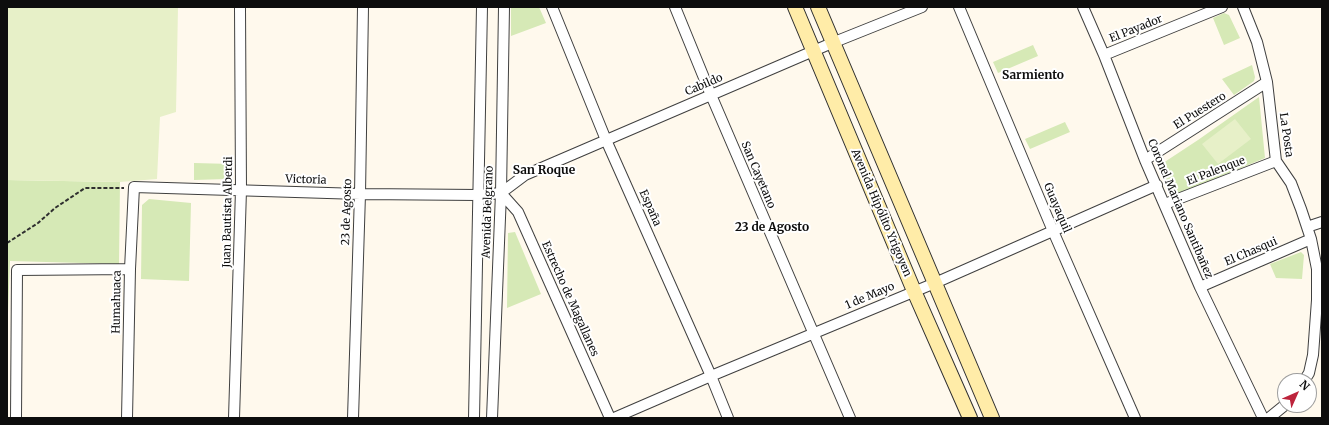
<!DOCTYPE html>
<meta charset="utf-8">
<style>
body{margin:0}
#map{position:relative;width:1329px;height:425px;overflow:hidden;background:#fff9ed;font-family:Merriweather,serif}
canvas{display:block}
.frame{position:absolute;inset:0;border:8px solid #0d0d0d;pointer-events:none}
.north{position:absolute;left:1277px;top:373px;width:40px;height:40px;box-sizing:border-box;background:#fff;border:1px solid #9e9e9e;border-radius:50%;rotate:45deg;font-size:11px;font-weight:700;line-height:16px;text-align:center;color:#0d0d0d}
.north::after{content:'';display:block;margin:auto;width:14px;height:18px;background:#bd243c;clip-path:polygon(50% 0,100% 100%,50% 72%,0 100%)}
</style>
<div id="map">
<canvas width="1329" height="425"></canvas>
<div class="frame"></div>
<div class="north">N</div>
</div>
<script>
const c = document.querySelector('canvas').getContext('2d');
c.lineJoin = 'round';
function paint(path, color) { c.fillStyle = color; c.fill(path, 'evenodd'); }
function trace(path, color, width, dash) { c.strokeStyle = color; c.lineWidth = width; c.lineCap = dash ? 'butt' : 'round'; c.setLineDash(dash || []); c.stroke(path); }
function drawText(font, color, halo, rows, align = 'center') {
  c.font = font + ' Merriweather,serif'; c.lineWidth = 4; c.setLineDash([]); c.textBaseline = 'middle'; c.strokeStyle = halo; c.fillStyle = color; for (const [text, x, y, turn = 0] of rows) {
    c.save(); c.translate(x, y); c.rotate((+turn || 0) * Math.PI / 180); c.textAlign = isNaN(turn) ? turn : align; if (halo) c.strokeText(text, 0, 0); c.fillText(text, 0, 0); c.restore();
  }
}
paint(new Path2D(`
 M511 7H539L546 23 511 36Z
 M1224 13 1229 15 1240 38 1224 45 1213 18Z
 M1033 45 1038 56 998 73 993 62Z
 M1252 65 1255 77 1254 81 1234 95 1222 79Z
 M1259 97 1265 158 1171 197 1157 167 1198 140Z
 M1065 122 1070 132 1030 149 1025 139Z
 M194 163 232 164V175L227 179 194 180Z
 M7 180 120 182 119 264 10 261 7 339Z
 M149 199 191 203 189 281 141 279 142 205Z
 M515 232 541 294 507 308 508 233Z
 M1301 252 1304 255 1302 279 1276 278 1270 264Z`), '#d6e9b6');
paint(new Path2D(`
 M7 7H178L176 112 160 117 157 179 120 182 7 180Z
 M1235 119 1251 139 1218 164 1202 144Z`), '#e7f0c8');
const street = new Path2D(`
 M552 7 606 140 711 376 728 418
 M675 7 711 95 850 418
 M959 7 1053 231 1135 418
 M1083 7 1104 55 1145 160 1200 287 1263 418
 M1243 7 1257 42 1267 82 1276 161 1291 183 1301 209 1311 239 1317 269V300L1313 355 1309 373 1304 381
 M1104 55 1222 7
 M1145 160 1267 82
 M501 193 525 175 832 43 922 7
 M501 193 518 212 610 418
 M1165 204 1276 161
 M1307 227 1322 222
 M1200 287 1311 239
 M16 418 17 270 130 269
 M127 418 130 269 134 187 360 194 478 195 501 193
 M234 418 241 190 240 7
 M353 418 360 194 363 7
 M474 418 482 7
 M492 418 501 193 504 7
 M614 418 711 376 935 283 1157 185
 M1269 418 1285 405`);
const secondary = new Path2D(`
 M795 7 914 291 970 418
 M818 7 992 418`);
trace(street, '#404040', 12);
trace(secondary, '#2f2f2f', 16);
trace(new Path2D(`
 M7 243 38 223 55 208 85 188H124`), '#2f2f2f', 2, [4, 2]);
trace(street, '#fff', 10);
trace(secondary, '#ffeca8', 14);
drawText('11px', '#0d0d0d', '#fff', [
 ["El Payador",1136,29,-22],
 ["Cabildo",704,85,-23],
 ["El Puestero",1200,111,-32],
 ["La Posta",1286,135,82],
 ["El Palenque",1216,171,-21],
 ["San Cayetano",758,175,67],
 ["Victoria",306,180,2],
 ["España",650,208,66],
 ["Guayaquil",1057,208,67],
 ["Coronel Mariano Santibañez",1180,209,67],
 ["Juan Bautista Alberdi",228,212,-89],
 ["23 de Agosto",347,212,-88],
 ["Avenida Belgrano",488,212,-88],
 ["Avenida Hipólito Yrigoyen",881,213,67],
 ["El Chasqui",1251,252,-23],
 ["1 de Mayo",870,296,-23],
 ["Estrecho de Magallanes",570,299,66],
 ["Humahuaca",117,302,-89]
]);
drawText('bold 12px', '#0d0d0d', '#fff', [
 ["Sarmiento",1033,76],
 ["San Roque",544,171],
 ["23 de Agosto",772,228]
]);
</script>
